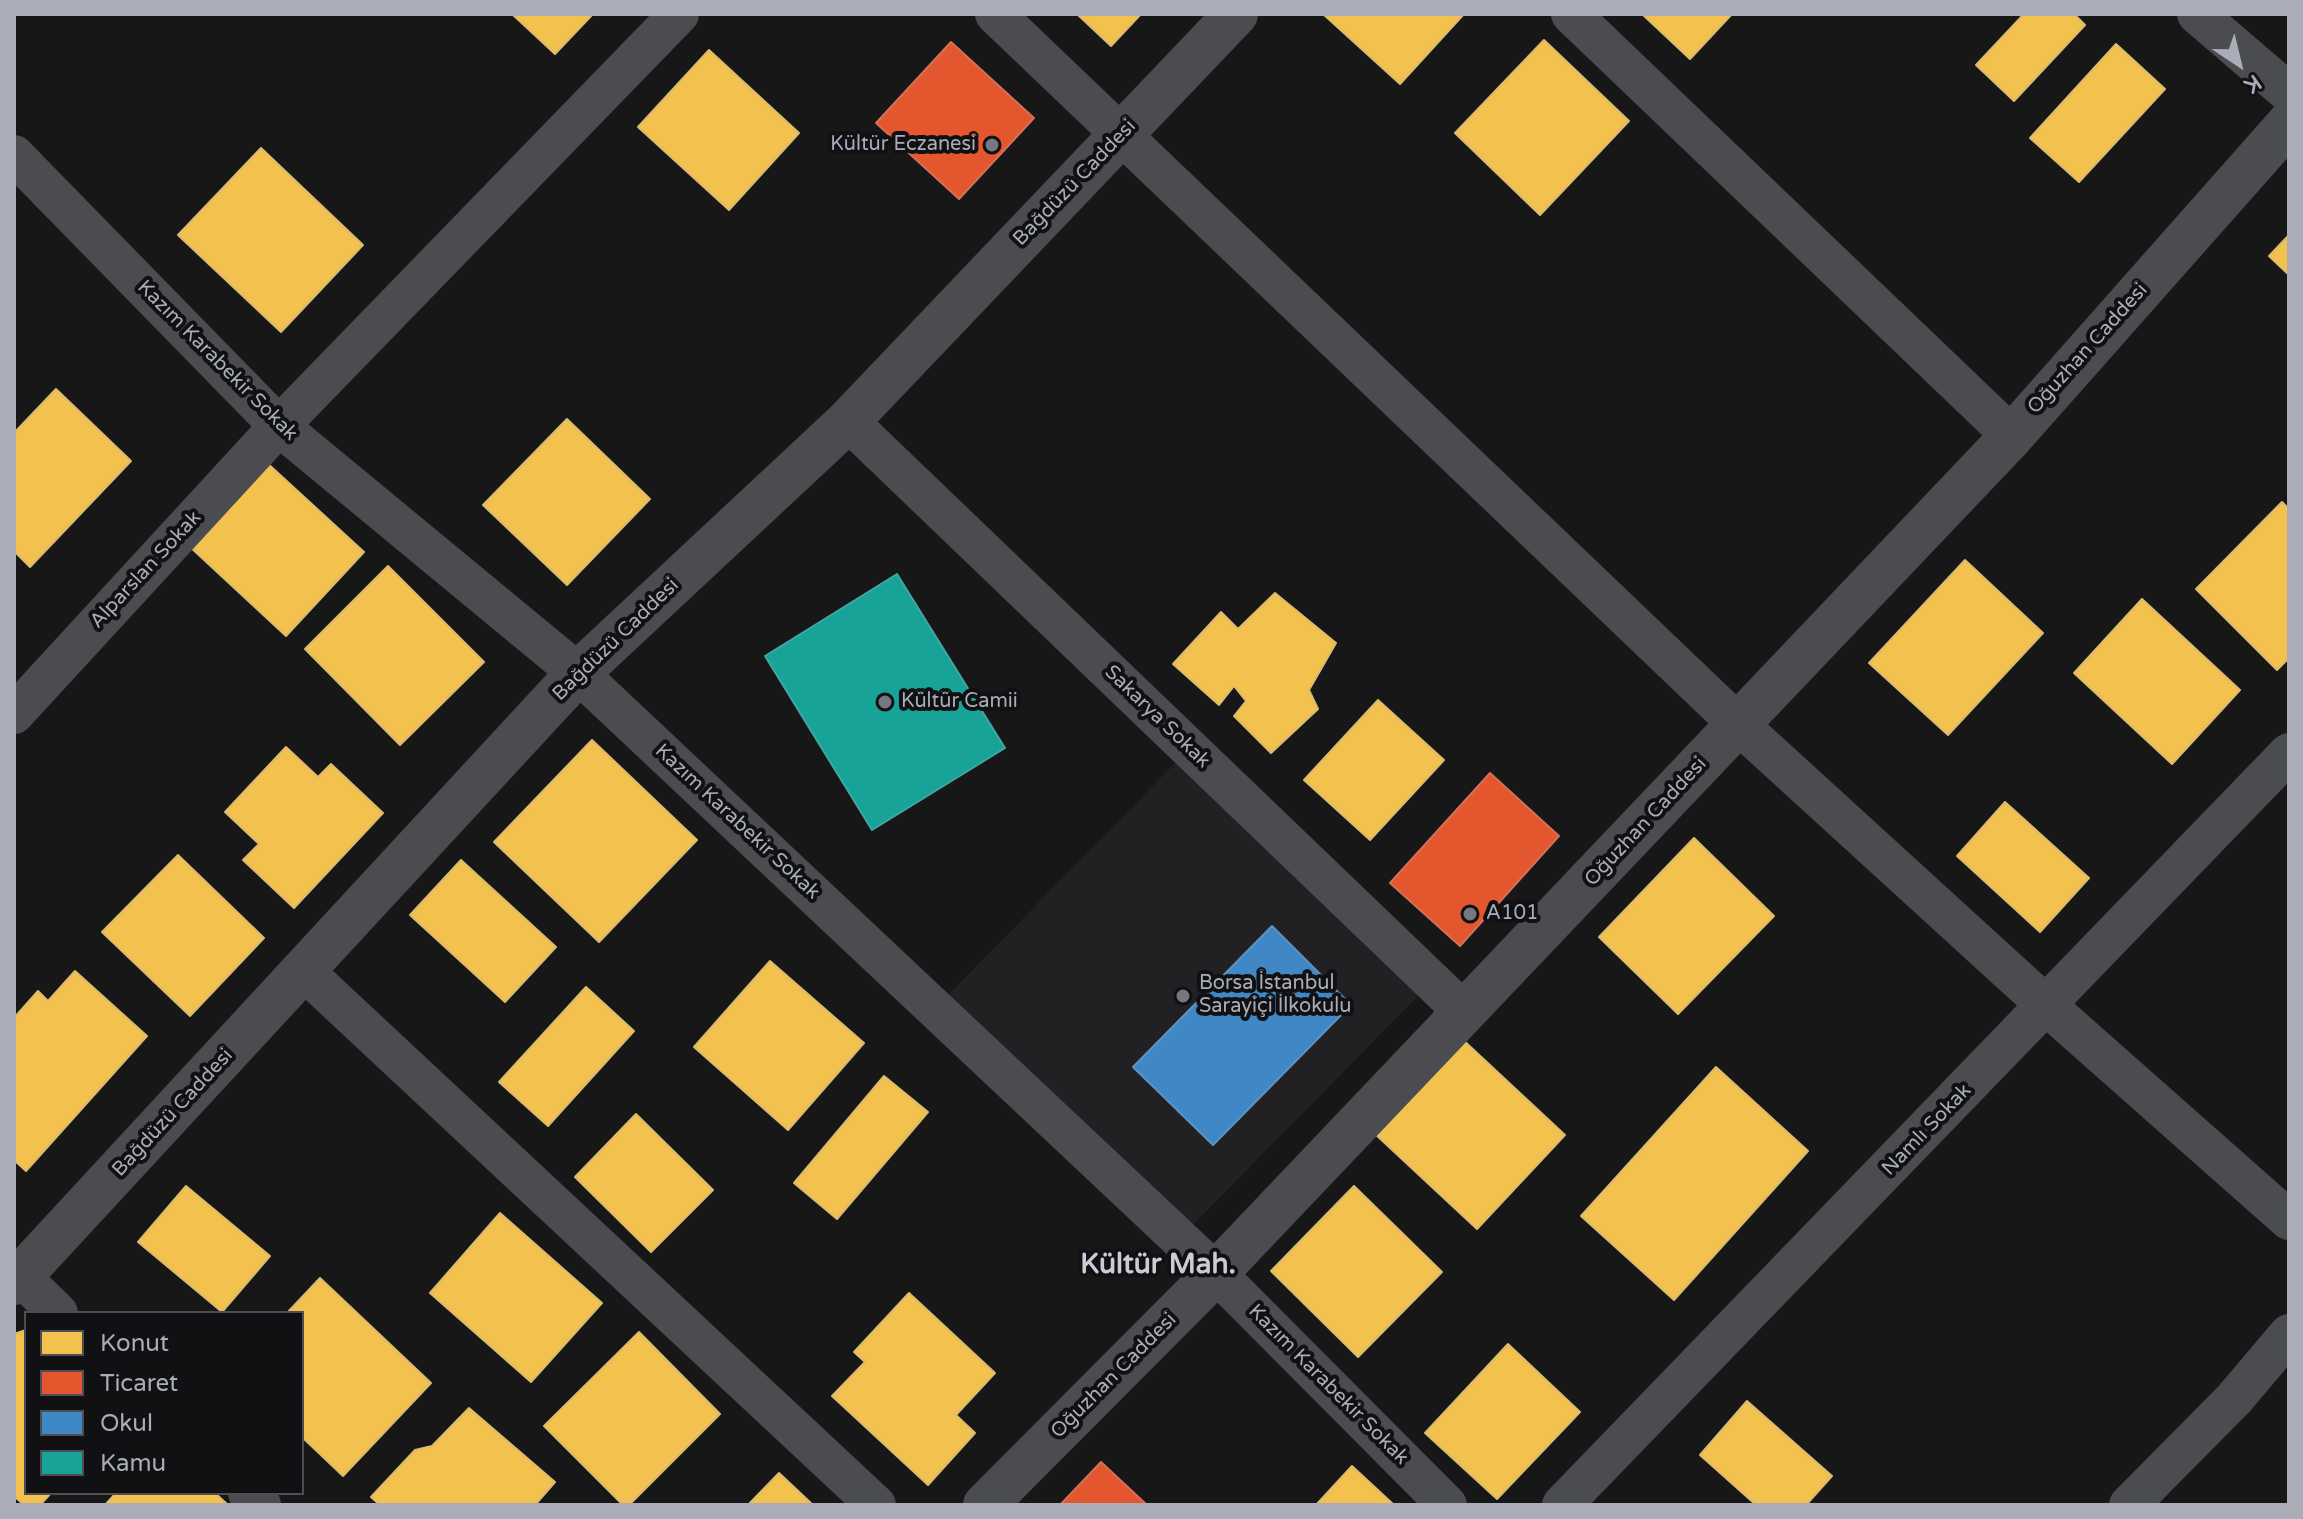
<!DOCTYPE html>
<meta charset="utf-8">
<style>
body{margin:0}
#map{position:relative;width:2303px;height:1519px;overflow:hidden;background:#171717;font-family:"Varela Round",sans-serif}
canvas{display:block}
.frame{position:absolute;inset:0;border:16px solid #a8adb8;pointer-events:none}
.legend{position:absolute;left:24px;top:1311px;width:280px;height:184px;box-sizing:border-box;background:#111113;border:2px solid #4d4f55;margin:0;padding:10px 14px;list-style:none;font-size:24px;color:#a8adb8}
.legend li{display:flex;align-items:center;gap:16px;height:40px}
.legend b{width:40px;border:2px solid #4d4f55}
.north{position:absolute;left:2199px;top:24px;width:80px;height:80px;-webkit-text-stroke:6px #111113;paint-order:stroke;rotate:145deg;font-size:22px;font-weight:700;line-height:32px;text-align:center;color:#a8adb8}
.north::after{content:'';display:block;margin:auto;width:28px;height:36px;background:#a8adb8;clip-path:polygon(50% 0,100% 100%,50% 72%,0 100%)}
</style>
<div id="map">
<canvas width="2303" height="1519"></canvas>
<div class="frame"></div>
<ul class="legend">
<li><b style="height:22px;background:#f2c14e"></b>Konut</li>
<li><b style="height:22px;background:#e4572e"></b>Ticaret</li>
<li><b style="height:22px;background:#3f88c5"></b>Okul</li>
<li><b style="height:22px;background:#17a398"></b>Kamu</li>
</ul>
<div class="north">K</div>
</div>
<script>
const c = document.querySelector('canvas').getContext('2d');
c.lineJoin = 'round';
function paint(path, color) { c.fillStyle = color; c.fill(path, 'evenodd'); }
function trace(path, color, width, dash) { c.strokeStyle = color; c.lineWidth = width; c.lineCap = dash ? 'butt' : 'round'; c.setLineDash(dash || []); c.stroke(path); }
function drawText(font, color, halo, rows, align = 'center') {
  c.font = font + ' "Varela Round",sans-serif'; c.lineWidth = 8; c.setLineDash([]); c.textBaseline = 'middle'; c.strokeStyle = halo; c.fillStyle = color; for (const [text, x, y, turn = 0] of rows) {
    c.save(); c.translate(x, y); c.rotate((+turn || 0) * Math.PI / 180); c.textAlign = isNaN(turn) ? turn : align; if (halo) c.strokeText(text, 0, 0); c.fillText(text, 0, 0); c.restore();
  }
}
paint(new Path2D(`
 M1179 759 1420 994 1186 1232 946 997Z`), '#212123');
const homes = new Path2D(`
 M512 14H593L555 54Z
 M1077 14H1141L1111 46Z
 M1323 14H1464L1400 84Z
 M1642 14H1732L1690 59Z
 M2024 14H2074L2085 25 2014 101 1976 65Z
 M1544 40 1629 121 1540 215 1455 133Z
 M2116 44 2165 89 2079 182 2030 138Z
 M709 50 799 133 729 210 638 127Z
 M261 148 363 245 281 332 178 235Z
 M2289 235V275L2269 256Z
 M56 389 131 461 30 567 14 551V433Z
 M567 419 650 499 567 585 483 505Z
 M266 462 364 552 286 636 188 545Z
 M2282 502 2289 509V658L2277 670 2196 589Z
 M1965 560 2043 633 1948 735 1869 663Z
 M388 566 484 662 400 745 305 649Z
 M1275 593 1336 643 1309 690 1318 709 1271 753 1234 716 1246 701 1234 686 1219 705 1173 664 1221 612 1238 629Z
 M2142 599 2240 690 2172 764 2074 673Z
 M1378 700 1444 760 1370 840 1304 780Z
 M592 740 697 840 599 942 494 842Z
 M286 747 318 777 331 764 383 813 294 908 243 860 259 844 225 812Z
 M2005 802 2089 878 2040 932 1957 856Z
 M1694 838 1774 916 1678 1014 1599 937Z
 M178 855 264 938 190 1016 102 932Z
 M461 860 556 947 505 1002 410 915Z
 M770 961 864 1043 788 1130 694 1047Z
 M75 971 147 1036 26 1171 14 1160V1018L38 991 48 1001Z
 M586 987 634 1031 548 1126 499 1082Z
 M1462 1039 1565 1135 1477 1229 1374 1133Z
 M1716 1067 1808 1151 1674 1300 1581 1216Z
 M884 1076 928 1112 837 1219 794 1183Z
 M636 1114 713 1190 651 1252 575 1177Z
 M186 1186 270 1256 222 1312 138 1242Z
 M1354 1186 1442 1272 1358 1357 1271 1271Z
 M500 1213 602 1303 531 1382 430 1293Z
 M320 1278 431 1383 343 1476 302 1437V1313H287Z
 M909 1293 995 1373 956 1415 975 1433 928 1485 832 1396 865 1362 854 1352Z
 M26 1330V1493H51L40 1505H24L14 1496V1334Z
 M639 1332 720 1414 629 1505H623L544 1426Z
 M1508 1344 1580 1412 1497 1499 1425 1433Z
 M1747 1401 1832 1476 1806 1505H1756L1700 1455Z
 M469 1408 555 1482 535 1505H380L371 1497 415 1450 432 1446Z
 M1352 1466 1394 1505H1316Z
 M779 1473 813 1505H748Z
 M116 1493H215L228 1505H105Z`);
paint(homes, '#f2c14e');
trace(homes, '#dcbb6e', 2);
const shops = new Path2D(`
 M951 42 1034 118 959 199 876 123Z
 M1490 773 1559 836 1460 946 1390 883Z
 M1101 1462 1147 1505H1060Z`);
paint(shops, '#e4572e');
trace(shops, '#d27157', 2);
const schools = new Path2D(`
 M1272 926 1351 1005 1213 1145 1133 1067Z`);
paint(schools, '#3f88c5');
trace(schools, '#5e93c1', 2);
const public = new Path2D(`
 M897 574 1005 748 872 830 765 656Z`);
paint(public, '#17a398');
trace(public, '#42a6a2', 2);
trace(new Path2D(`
 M995 14 1738 724 2047 1006 2289 1220
 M1571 14 2012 436
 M2197 14 2289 93
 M14 155 279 426 578 673 1216 1273 1447 1505
 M848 421 1465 1013
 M14 714 279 426 679 14
 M304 971 876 1505
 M14 1270 58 1313
 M248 1493 261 1505
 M1562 1505 2289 753
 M2129 1505 2234 1399 2289 1334`), '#4b4c50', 40);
trace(new Path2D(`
 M14 1283 578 673 848 421 1236 14
 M985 1505 1216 1273 2012 436 2289 123`), '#4b4c50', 44);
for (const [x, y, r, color] of [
 [992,145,8,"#757880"],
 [885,702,8,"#757880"],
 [1470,914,8,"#757880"],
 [1183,996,8,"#757880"]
]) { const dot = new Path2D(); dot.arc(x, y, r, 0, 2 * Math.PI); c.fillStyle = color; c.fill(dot); trace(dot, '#111113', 3); }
drawText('20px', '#a8adb8', '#111113', [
 ["Kültür Eczanesi",976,145,"right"],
 ["Kültür Camii",901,702],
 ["A101",1486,914],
 ["Borsa İstanbul",1199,984],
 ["Sarayiçi İlkokulu",1199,1007]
], 'left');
drawText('20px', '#a8adb8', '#111113', [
 ["Bağdüzü Caddesi",1075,183,-46],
 ["Oğuzhan Caddesi",2088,349,-48],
 ["Kazım Karabekir Sokak",217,361,45],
 ["Alparslan Sokak",146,570,-47],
 ["Bağdüzü Caddesi",616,640,-44],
 ["Sakarya Sokak",1157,717,44],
 ["Kazım Karabekir Sokak",737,822,43],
 ["Oğuzhan Caddesi",1646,822,-47],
 ["Bağdüzü Caddesi",173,1113,-47],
 ["Namlı Sokak",1927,1130,-46],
 ["Oğuzhan Caddesi",1114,1376,-45],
 ["Kazım Karabekir Sokak",1328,1385,45]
]);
drawText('bold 28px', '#c9ccd4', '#111113', [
 ["Kültür Mah.",1158,1266]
]);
</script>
